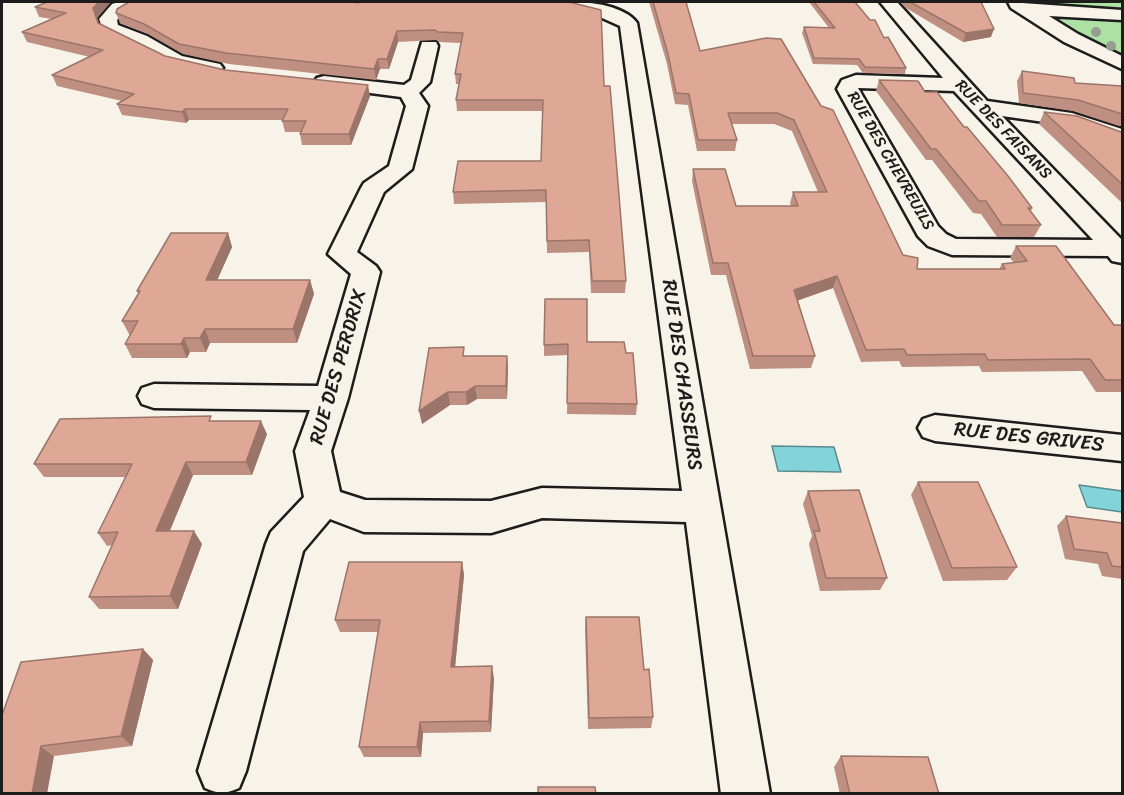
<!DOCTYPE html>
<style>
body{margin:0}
#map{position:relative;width:1124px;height:795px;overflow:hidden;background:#f7f3e8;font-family:Sriracha,sans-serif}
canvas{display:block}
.frame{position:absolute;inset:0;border:3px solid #1c1c1c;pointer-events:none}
</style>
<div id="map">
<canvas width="1124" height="795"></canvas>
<div class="frame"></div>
</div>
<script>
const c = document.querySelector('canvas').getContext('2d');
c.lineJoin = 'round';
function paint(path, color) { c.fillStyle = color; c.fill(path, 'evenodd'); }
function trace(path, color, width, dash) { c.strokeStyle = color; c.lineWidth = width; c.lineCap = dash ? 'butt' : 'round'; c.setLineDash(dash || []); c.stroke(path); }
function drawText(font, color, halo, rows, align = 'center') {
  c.font = font + ' Sriracha,sans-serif'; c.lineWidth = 4.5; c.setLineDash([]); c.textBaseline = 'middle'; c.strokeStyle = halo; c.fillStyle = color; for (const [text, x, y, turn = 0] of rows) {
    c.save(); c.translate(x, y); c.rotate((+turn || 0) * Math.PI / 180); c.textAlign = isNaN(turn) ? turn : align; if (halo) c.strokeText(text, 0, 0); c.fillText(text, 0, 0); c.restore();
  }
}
paint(new Path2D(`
 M1005 2H1122V71L1008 7Z`), '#aee2a4');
const water = new Path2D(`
 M772 446 834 447 841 472 778 471Z
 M1079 485 1122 491V512L1087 507Z`);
paint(water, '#82d3da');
trace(water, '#598a8e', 1.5);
const minor = new Path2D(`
 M119 2H140C135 10 124 12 117 20L118 25 147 36 182 56 220 64 223 68 220 72 213 74 169 64 133 44 104 32 99 19 112 4Z
 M556 2C577 0 623 3 637 23L770 794H721L686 522 542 518 491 533 364 532 330 519 303 551 246 771 239 788C225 794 219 794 205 788L198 771 266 544 271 532 304 497 295 451 310 410 154 408 142 404 138 396 142 388 154 384 318 386 351 274 328 254 361 188 364 183 389 166 406 106 401 97 317 86 314 82 317 78 324 76 404 85 411 80 422 42H436L438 46 430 82 419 93 428 106 412 169 384 192 357 252 376 266 380 272 348 398 331 451 340 492 365 500 491 501 542 488 682 491 620 26 591 13 558 6Z
 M880 2H897L987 101 1072 113 1122 129V144L1072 126 1002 116 1122 240V263L1112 261 1108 256 952 255 928 246 918 236 837 89 842 80 856 75 943 78ZM858 88 954 91 1093 240 956 239 946 234 938 226Z
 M1008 2 1122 10V20L1049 16 1078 34 1122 56V69L1064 42 1011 8Z
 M935 415 1122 435V461L935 441 923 437 918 428 923 419Z`);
trace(minor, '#1c1c1c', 5);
paint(minor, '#f7f3e8');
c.fillStyle = '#979d8e';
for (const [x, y] of [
 [1096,32],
 [1111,46]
]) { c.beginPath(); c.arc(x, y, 5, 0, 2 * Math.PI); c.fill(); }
paint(new Path2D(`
 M47 2H113L110 3 97 18 99 23 165 56 225 70 370 96 351 145H302L300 134 301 132H285L282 120H189L186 123 122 115 117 104 122 101 57 86 52 75 90 57 27 42 22 32 52 19 39 17 35 7Z
 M569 2 604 86 626 281 625 293H591L589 252 547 253 546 202 454 204 453 192 541 161 543 111H457L456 100 459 84H456L455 74 461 43 439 42 436 40 398 42 389 69H380L376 80 229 64 183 54 148 34 120 23 116 13 358 3Z
 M649 2H686L700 51 766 38 903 255 917 269H999L1002 264 1014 263 1010 258 1016 246 1114 325H1122V392H1096L1082 371 982 372 979 366 902 367 899 361 861 362 833 288 798 300 815 356 811 368 750 369 726 275H711L692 181 693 169 736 206H791L790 203 793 192H818L792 131 774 124H732L737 140 735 151H697L688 105 675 104 667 64Z
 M809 2H855L884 38 906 68 905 74 863 73 857 65 813 64 802 33 804 27 829 28Z
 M900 2H981L991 37 963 42 906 8Z
 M1022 71 1075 83 1122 86V126H1119L1073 111 1019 103 1017 81Z
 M879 80 925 92 964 127 1032 208 1031 212 1041 225 1034 237H997L981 214 973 213 932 160H926L876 91Z
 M1044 112 1122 133V203L1039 124Z
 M228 233 232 247 217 280H310L314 294 297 343H210L206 352H190L187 358H132L125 344 130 334H129L122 321 138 294 137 291Z
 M587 342 637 404 636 415 567 414 568 355 544 356V345Z
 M465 356H507L508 369 507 399H477L467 405H450L422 424Z
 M213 421 267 434 252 475H193L170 531 202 544 178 609H99L89 597 112 545 107 546 98 533 125 477H44L34 464Z
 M918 482 1017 567 1007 580 943 581 911 495Z
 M808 491 887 578 880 590 820 591 809 544 812 536 803 504Z
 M1066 516 1122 523V579L1102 576 1098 564 1065 559 1057 526Z
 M462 562 464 575 455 667 494 678 491 732 423 733 421 757H364L359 747 378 632H340L335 620Z
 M586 617 644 670 653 717 651 728 588 729 585 629Z
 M143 649 153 660 132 746 54 756 2 715Z
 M841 756 939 794H840L834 767Z`), '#bf9081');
paint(new Path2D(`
 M99 2H113L110 3 97 18 102 33 93 8Z
 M994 29 991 37 963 42 966 33Z
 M397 31 398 42 389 69 387 59Z
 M378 59 380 69 376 80 374 69Z
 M368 85 370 96 351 145 349 134Z
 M185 109 189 120 186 123 182 112Z
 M228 233 232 247 211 294 206 280Z
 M837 276 833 288 791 303 794 290Z
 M310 280 314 294 297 343 293 329Z
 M205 329 210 343 206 352 200 338Z
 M184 338 190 352 187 358 181 344Z
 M507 356 508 369 507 399 506 386Z
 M475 386 477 399 467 405 466 392Z
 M448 392 450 405 422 424 419 411Z
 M261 421 267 434 252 475 246 462Z
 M186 462 193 475 164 544 156 531Z
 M194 531 202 544 178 609 170 596Z
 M462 562 464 575 454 678 451 667Z
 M143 649 153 660 132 746 121 736Z
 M492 666 494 678 491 732 489 721Z
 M420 722 423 733 421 757 417 747Z
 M41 746 54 756 47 794H32Z`), '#9b7569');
const building = new Path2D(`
 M47 2H99L93 8 98 23 165 56 225 70 368 85 349 134H300L306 121H282L288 109H185L182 112 117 104 134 94 52 75 103 50 22 32 66 13 35 7Z
 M129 2H354L358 3 359 2H569L601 10 604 86H610L626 281H592L589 240 547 241 546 190 453 192 458 161H541L543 100H456L461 74H455L463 33 438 32 435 30 397 31 387 59H378L374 69 226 53 179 44 144 24 116 13 117 9Z
 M653 2H686L700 51 766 38 781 39 821 106 833 110 903 255 918 258 917 269H1005L1002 264 1027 261 1016 246H1056L1114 325H1122V380H1105L1090 359 988 360 985 354 907 355 904 349 866 350 837 276 794 290 815 356H753L728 263H713L693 169H725L736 206H798L793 192H827L794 120 777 113H728L737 140H698L689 94 676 93 668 54Z
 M814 2H855L870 20H875L884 38 888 37 906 68 865 67 859 59 814 58 804 27 835 28Z
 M910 2H981L994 29 966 33Z
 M1022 71 1074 78 1075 83 1122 86V114L1078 100 1023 93Z
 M879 80 918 81 925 92H937L964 127H967L1008 176 1032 208H1028L1041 225H1002L986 201H979L936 149H931Z
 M1044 112 1077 116 1121 132 1122 133V184Z
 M171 233H228L206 280H310L293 329H205L200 338H184L181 344H125L138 321H122L140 291H137Z
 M545 299H587V342H624L626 353H633L637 404 567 403 568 344 544 345Z
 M464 347 463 356H507L506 386H475L466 392H448L419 411 429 348Z
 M211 416 209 421H261L246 462H186L156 531H194L170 596 89 597 118 532 98 533 132 464H34L60 419Z
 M918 482H978L1017 567 952 568Z
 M859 490 887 578H826L814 531H820L808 491Z
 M1066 516 1122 523V567L1112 566 1107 553 1074 549Z
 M349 562H462L451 667 492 666 489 721 420 722 417 747H359L380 620H335Z
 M586 617H639L644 670 649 669 653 717 589 718Z
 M143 649 121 736 41 746 32 794H2V715L21 662Z
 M841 756 928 757 939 794H850Z
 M538 787H595L596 794H538Z`);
paint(building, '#dea796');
trace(building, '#9b7569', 1.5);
drawText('16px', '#1c1c1c', '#f7f3e8', [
 ["RUE DES FAISANS",1003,130,46],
 ["RUE DES CHEVREUILS",890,161,60]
]);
drawText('20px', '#1c1c1c', '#f7f3e8', [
 ["RUE DES PERDRIX",339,367,-74],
 ["RUE DES CHASSEURS",681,375,82],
 ["RUE DES GRIVES",1029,438,6]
]);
</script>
